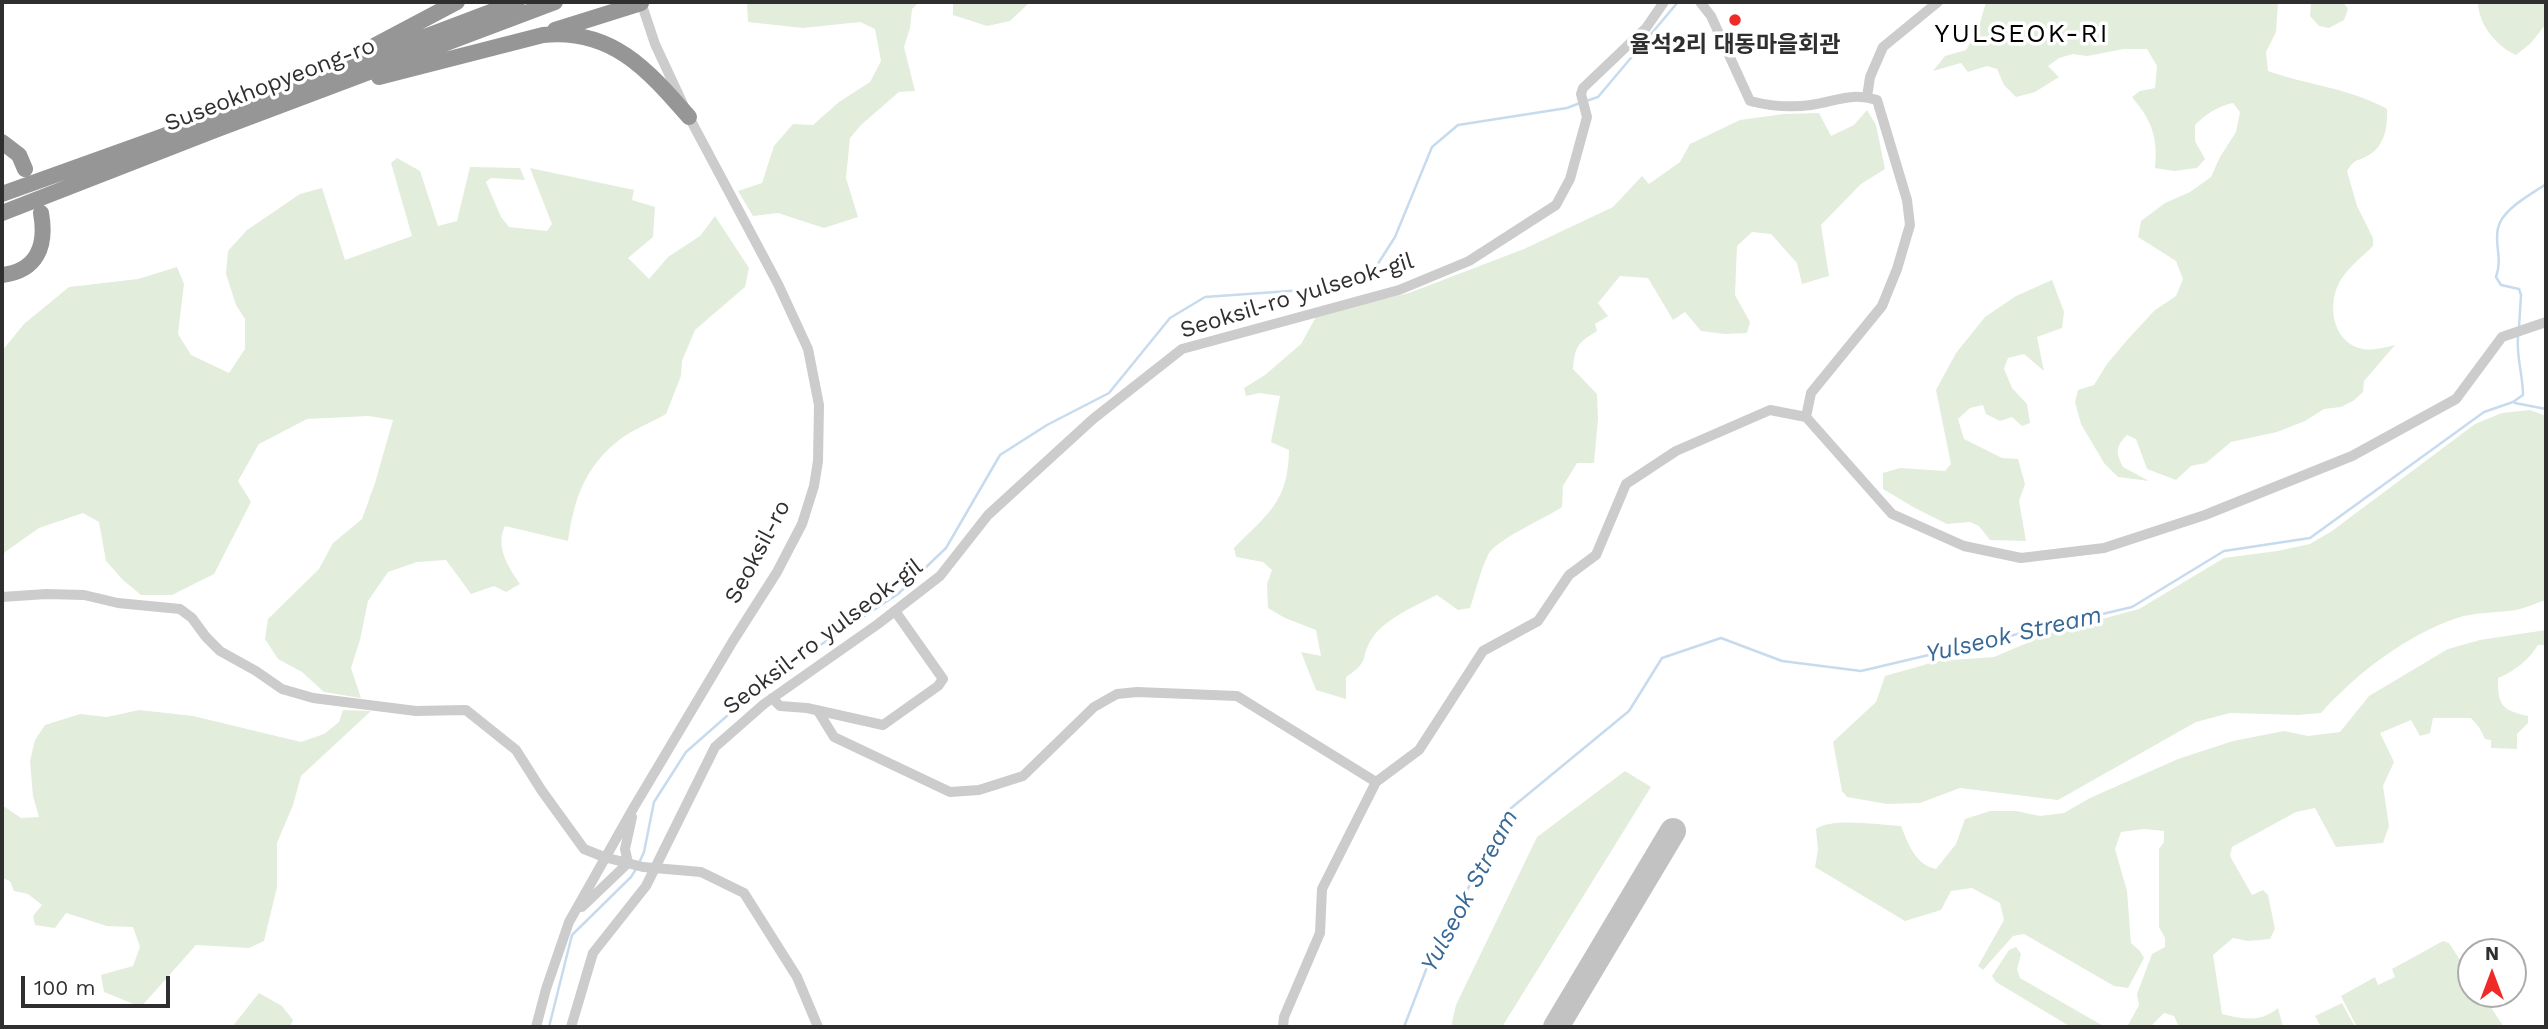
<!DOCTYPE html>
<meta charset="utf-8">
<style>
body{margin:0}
#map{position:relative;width:2548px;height:1029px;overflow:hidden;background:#fff;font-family:"Work Sans",sans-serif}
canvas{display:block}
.frame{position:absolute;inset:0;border:4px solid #2f2f2f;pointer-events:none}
.north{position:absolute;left:2457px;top:938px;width:70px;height:70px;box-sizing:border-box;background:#fff;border:2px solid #acacac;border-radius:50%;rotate:0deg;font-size:19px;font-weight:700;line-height:28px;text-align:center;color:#2f2f2f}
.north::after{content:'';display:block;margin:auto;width:24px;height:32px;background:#ef2a27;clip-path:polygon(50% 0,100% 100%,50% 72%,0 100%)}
.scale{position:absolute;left:21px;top:976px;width:149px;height:32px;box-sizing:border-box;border:4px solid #2f2f2f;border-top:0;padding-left:9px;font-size:21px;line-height:24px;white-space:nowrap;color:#2f2f2f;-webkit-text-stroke:5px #fff;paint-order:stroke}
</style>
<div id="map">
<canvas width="2548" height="1029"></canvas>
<div class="frame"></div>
<div class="north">N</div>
<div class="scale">100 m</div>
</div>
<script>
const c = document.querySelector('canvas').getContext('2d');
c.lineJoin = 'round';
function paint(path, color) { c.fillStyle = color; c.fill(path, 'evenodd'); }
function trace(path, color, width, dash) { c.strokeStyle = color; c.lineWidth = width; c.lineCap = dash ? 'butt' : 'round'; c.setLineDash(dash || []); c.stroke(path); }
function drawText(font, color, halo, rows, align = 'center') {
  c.font = font + ' "Work Sans","Noto Sans KR",sans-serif'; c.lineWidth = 7; c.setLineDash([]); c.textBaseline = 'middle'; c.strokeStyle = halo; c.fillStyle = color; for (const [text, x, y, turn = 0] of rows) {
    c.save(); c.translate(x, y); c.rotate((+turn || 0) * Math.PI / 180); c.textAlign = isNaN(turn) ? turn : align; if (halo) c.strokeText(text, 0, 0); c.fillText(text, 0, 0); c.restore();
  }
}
paint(new Path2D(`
 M747 2H919L912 9 910 28 904 47 915 91 899 92 861 125 850 138 846 178 858 217 824 228 778 213 753 216 738 191 762 183 774 146 793 124 813 125 839 102 870 82 881 61 875 29 860 22 803 28 748 22Z
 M953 2H1028L1027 5 1010 21 987 26 953 15Z
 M1986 2H2278L2276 32 2266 52 2268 71C2307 85 2350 88 2387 109 2388 125 2385 146 2369 155 2357 162 2355 158 2347 171L2357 206 2373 238V246C2363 256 2350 266 2342 278 2326 301 2331 343 2363 349 2372 351 2386 347 2395 345L2364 381 2363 392 2353 401 2341 407 2324 409 2305 421 2277 432 2231 442 2206 463 2191 466 2176 480 2147 469 2136 439 2127 435C2115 447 2116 453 2123 467L2149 481 2118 477 2104 463 2081 424 2075 402 2078 390 2094 385 2107 364 2128 339 2155 310 2176 296 2183 279 2176 261 2138 237 2141 221 2165 203 2190 192 2211 177 2220 157 2236 132 2240 112 2233 103C2218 106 2206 114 2195 125V141L2205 159 2197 168 2174 171 2155 168C2158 137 2152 121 2132 97L2140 91 2155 88 2157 66 2147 49H2124L2087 56 2073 54 2059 58 2048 66 2059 77 2035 92 2016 97 2004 85 1997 69 1987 66 1968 72 1961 63 1933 71 1945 56 1966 50 1978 30Z
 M2311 2H2343L2348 9 2344 20 2329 28 2319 26 2310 16Z
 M2478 2H2546V24L2531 43 2516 55C2496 46 2478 24 2478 2Z
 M1867 110 1876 125 1885 169 1861 184 1821 225 1829 276 1802 284 1797 263 1771 234 1752 232 1737 246 1735 295 1750 322 1747 333 1725 334 1701 331 1685 312 1673 320 1648 278 1620 276 1598 303 1608 316 1595 324 1597 331C1577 343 1575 347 1573 369L1597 394 1598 419 1594 463H1577L1563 486 1562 507C1546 518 1495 540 1488 555 1480 571 1476 591 1470 608L1458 610 1437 595C1418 604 1384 620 1373 637 1359 657 1372 660 1346 677V699L1316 690 1301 652 1321 656 1316 630 1285 618 1268 608 1267 584 1272 570 1263 562 1236 557 1234 548C1268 513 1288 503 1289 450L1271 442 1280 396 1259 393 1246 396 1244 388 1265 375 1301 344 1317 315 1409 293 1524 249 1613 207 1642 176 1649 184 1680 162 1690 144 1740 120 1784 114 1819 113 1831 136 1854 125Z
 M397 158 420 171 438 226 457 221 470 167 520 168 525 180 491 178 486 182 501 217 509 227 547 231 552 224 530 168 634 190 632 200 655 207 653 237 628 258 649 279 668 257 700 236 715 216 749 268 745 287 695 330 682 361 681 376 666 414C651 423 631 430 618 441 584 468 574 500 568 541L505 526C495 546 508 567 520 584L506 592 494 586 471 594 446 560 417 562 388 572 368 601 360 640 351 668 361 698 324 692 302 672 278 659 265 639 268 619 319 569 333 543 362 519 375 483 393 420 369 416 307 419 259 444 238 481 251 502 214 574 172 595H141L123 580 106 561 99 522 83 513 39 528 5 552 2 558V351L24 324 69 287 138 279 177 267 184 284 178 334 191 355 229 373 245 349V319L236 305 226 274 228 251 247 230 300 194 322 188 345 260 412 236 391 163Z
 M2052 280 2064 312 2062 328 2037 337 2044 371 2024 354 2008 358 2004 369 2012 388 2027 404 2030 423 2022 426 2012 417 2000 421 1986 414 1983 405 1970 408 1958 419 1964 439 2002 458 2018 459 2025 484 2019 501 2026 541 1990 540 1979 526 1970 522 1947 524 1915 508 1883 489V473L1900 468 1945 471 1951 464 1936 390 1956 353 1985 317 2016 296Z
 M2530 410 2546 416V600C2536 603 2526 608 2516 610 2497 613 2475 612 2457 618 2405 636 2357 673 2321 713L2298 715 2230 713 2196 722 2058 800 1960 788 1920 803 1887 804 1847 797 1842 791 1833 742 1876 702 1885 676 1938 661 1994 657 2053 632 2139 609 2224 558 2277 551 2310 544 2332 531 2475 424 2502 413Z
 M2546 630V645H2538C2529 660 2513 672 2498 678 2498 705 2501 710 2528 716V723L2517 734V749L2491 748V740L2485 739 2479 727 2471 718H2433L2430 733 2420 736 2411 720 2380 733 2394 762 2383 786 2389 826 2383 843 2336 847 2315 808 2296 812 2232 847 2230 856 2252 895 2263 890 2268 895 2275 929 2270 939 2248 941 2233 938 2213 955 2222 1014C2243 1019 2260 1023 2278 1008L2283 1027H2179L2174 1016 2164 1013 2150 1027H2127L2139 1005 2137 994 2152 954 2165 947V938L2159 927V849L2164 842V831L2144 829 2121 832 2115 849 2127 891 2131 943 2140 951 2144 958 2128 988 2114 986 2024 934 2013 936 1983 970 1978 966 2004 920 2000 903 1972 888 1951 891 1941 910 1905 921 1815 867 1818 850 1816 829C1831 817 1881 825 1901 826 1908 844 1916 865 1936 869L1956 844 1965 819 1990 811H2016L2040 816 2064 813 2090 798 2178 759 2233 741 2284 731 2308 736 2340 732 2369 696 2448 649 2480 640Z
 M139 710 193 716 301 742 324 734 339 722 343 710 371 711 301 776 293 805 277 843V887L264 941 249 948 196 945 141 1007 104 992 101 975 133 966 140 947 133 927 107 926 66 913 55 928 35 925 33 916 42 905 28 894 14 891 10 881 2 878V805L21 818 39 817 33 796 30 761 35 740 45 725 80 714 107 717Z
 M1625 771 1651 787 1502 1027H1451L1456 1005 1537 837Z
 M2443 941 2449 943 2471 977V994H2482L2504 1027H2357L2341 996 2375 977 2378 985 2395 977 2392 969Z
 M2016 947 2021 954 2017 969 2020 978 2105 1027H2071L1996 982 1992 976 2009 950Z
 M259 993 282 1006 293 1020 290 1027H232Z
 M2342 1003 2355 1027H2321L2315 1016Z`), '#e3eddc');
trace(new Path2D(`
 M1586 101 1598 97 1678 2
 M2519 327 2521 295 2519 289 2501 285 2496 277C2503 258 2494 245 2498 228 2502 209 2532 194 2546 184
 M2515 403 2546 409
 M639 863 644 852 654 802 686 752 770 678 898 594 946 548 1000 455 1047 425 1109 393 1170 318 1205 297 1318 289 1374 270 1395 237 1432 147 1458 125 1567 108 1580 103
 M549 1027 572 935 631 877 636 869
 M1404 1027 1429 962 1510 809 1629 711 1662 658 1721 638 1782 661 1861 671 2132 607 2224 551 2310 538 2484 412 2513 402 2523 395C2523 375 2516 356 2518 337`), '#c7dbee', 2.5);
trace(new Path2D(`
 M1556 1027 1673 831`), '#c2c2c2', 26);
trace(new Path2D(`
 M1700 2 1711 16 1750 101C1770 106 1790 108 1811 105 1837 101 1851 92 1877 100L1907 200 1910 225 1897 269 1882 306 1811 393 1806 417
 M1867 97 1870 77 1883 47 1938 2
 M2 597 46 594 84 595 118 603 180 609 192 618 206 637 220 651 256 671 282 689 313 698 416 711 466 710 516 750 542 791 584 849 604 857 643 867 701 872 744 893 797 977 818 1027
 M772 698 780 706 807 708 883 725 938 686 943 679 895 611
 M818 711 834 737 950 792 979 790 1023 776 1094 707 1117 694 1137 692 1237 696 1376 782
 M628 863 625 849 632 817
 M582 907 628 863
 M536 1027 546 989 569 922 634 807 733 641 777 572 802 524 814 486 818 461 819 405 808 349 778 284 689 117 655 44 641 2
 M571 1027 593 953 646 886 715 747 764 704 878 624 940 576 988 515 1093 419 1182 349 1399 290 1469 261 1556 205 1570 179 1587 117 1581 94 1583 88 1646 28 1664 2
 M1283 1027 1284 1017 1320 933 1322 889 1376 782 1419 750 1483 651 1538 621 1569 575 1596 555 1626 484 1676 451 1770 410 1806 417 1892 514 1964 546 2021 558 2104 548 2205 515 2352 456 2456 399 2502 337 2546 322`), '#ccc', 10);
trace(new Path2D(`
 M555 30 641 3
 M370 48 457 2
 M379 77 543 35C612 28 648 70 689 117
 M2 142 19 155 25 169
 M2 194 158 138 517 2
 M2 213 215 130 555 2
 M2 275C37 271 47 246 41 213`), '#969696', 16);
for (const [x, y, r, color] of [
 [1735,20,7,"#ef2a27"]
]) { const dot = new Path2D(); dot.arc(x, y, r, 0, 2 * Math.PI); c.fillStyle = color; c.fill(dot); trace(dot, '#fff', 2.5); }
drawText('bold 23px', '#2f2f2f', '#fff', [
 ["율석2리 대동마을회관",1735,45]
]);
drawText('23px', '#2f2f2f', '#fff', [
 ["Suseokhopyeong-ro",270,85,-21],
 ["Seoksil-ro yulseok-gil",1297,296,-17],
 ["Seoksil-ro",758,552,-62],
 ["Seoksil-ro yulseok-gil",823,637,-37]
]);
drawText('italic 24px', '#386996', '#fff', [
 ["Yulseok Stream",2014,635,-13],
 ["Yulseok Stream",1470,891,-62]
]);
c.letterSpacing = '2px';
drawText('26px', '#000', '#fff', [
 ["YULSEOK-RI",2022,34]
]);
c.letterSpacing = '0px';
</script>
